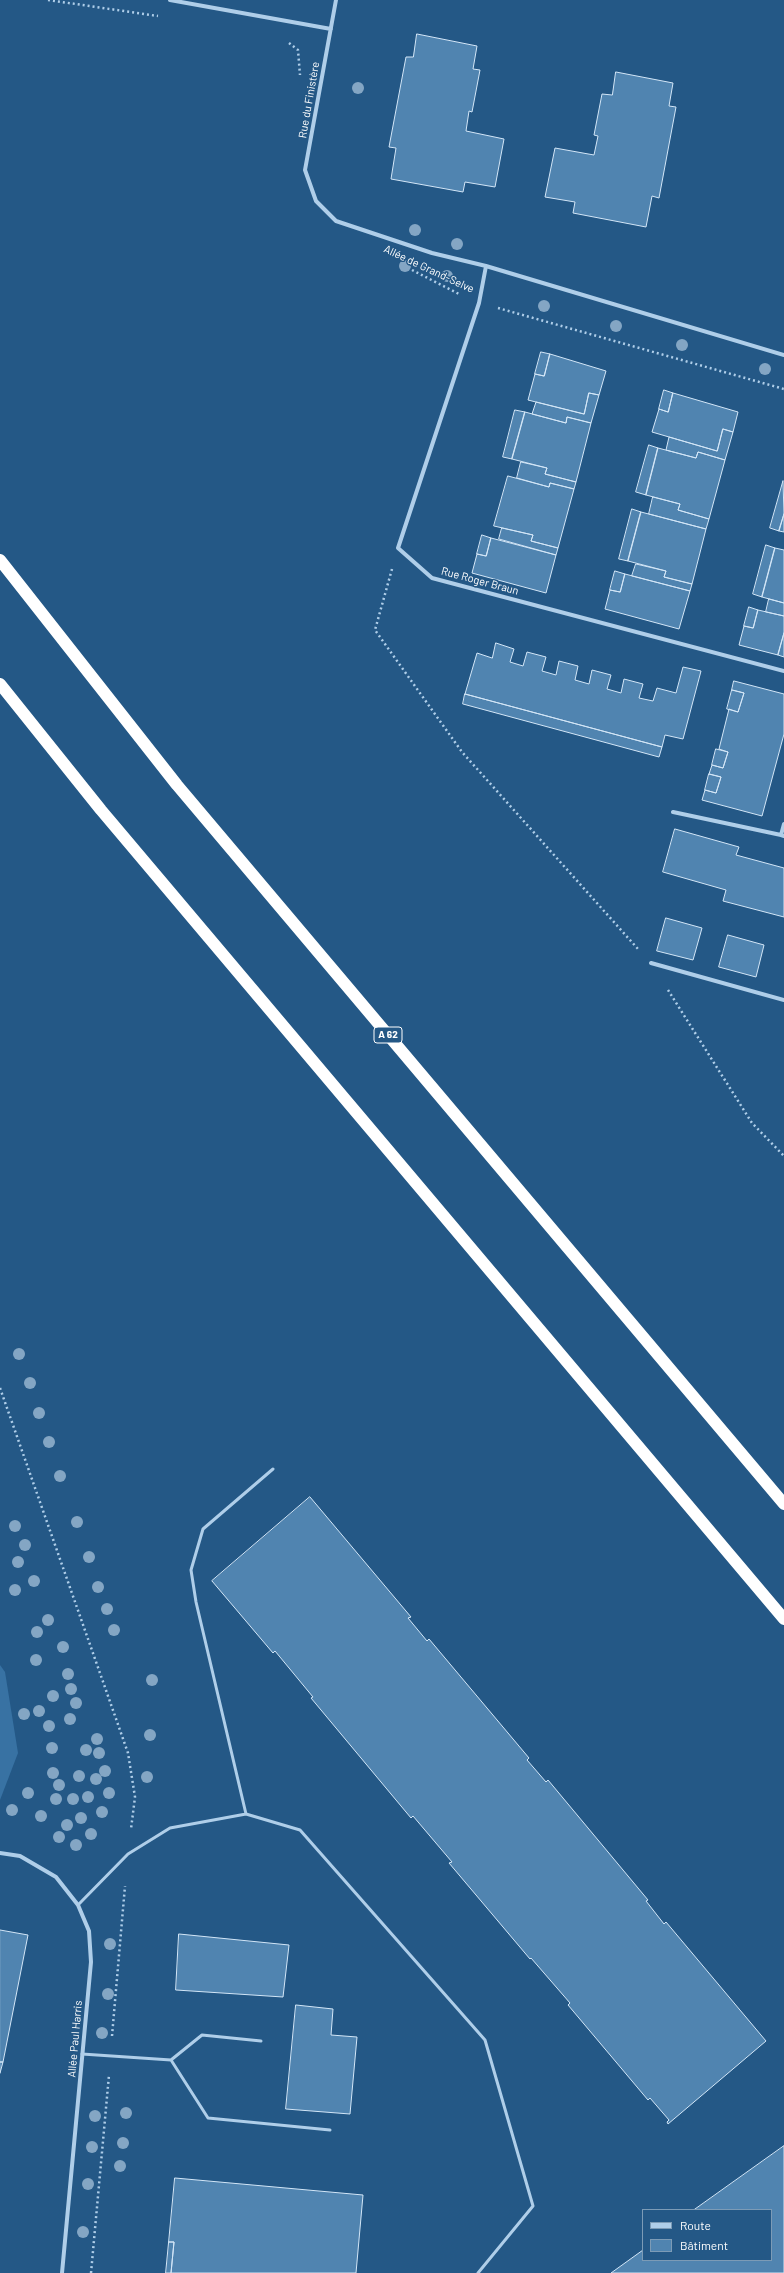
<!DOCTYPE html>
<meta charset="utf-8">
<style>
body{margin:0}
#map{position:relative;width:784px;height:2273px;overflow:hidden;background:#245886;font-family:Barlow,sans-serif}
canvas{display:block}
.legend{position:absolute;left:642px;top:2209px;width:130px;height:52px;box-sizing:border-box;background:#245886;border:1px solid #7c9bb6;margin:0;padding:5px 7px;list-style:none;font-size:12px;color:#fff}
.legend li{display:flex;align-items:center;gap:8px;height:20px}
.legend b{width:20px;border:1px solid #7c9bb6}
</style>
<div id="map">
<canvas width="784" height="2273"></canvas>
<ul class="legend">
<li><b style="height:5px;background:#afcee9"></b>Route</li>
<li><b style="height:11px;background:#5084b0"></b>Bâtiment</li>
</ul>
</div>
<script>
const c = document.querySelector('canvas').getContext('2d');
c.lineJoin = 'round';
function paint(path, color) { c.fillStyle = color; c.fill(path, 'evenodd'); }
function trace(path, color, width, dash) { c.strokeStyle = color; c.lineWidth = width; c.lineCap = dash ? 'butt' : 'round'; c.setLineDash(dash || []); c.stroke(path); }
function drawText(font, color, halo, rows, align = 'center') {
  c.font = font + ' Barlow,sans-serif'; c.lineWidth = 3; c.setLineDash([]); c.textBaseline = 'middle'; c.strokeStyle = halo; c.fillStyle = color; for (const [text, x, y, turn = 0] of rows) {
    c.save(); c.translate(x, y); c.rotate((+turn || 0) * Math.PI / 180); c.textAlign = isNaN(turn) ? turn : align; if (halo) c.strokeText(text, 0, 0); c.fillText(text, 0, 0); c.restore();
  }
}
paint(new Path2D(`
 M0 1665 5 1672 18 1753 0 1800Z`), '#3872a3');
const building = new Path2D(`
 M417 34 477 46 473 69 480 70 472 112 469 111 466 131 504 139 495 187 465 182 463 192 391 179 396 148 389 147 406 57H413Z
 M616 72 673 83 669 106 676 107 659 198 652 196 646 227 573 213 575 202 545 197 555 148 594 155 598 136 594 135 602 94 612 95Z
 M541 352 550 354 544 376 535 374Z
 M550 354 606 371 599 395 589 393 584 414 528 400 535 374 544 376Z
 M664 390 673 393 668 412 659 409Z
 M589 393 599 395 591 423 567 417 566 423 532 414 536 402 584 414Z
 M673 393 738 412 733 432 723 429 717 451 652 432 659 409 668 412Z
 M515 410 525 412 512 459 503 457Z
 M525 412 566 423 567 417 591 423 576 482 545 474 547 468 512 459Z
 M723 429 733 432 725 460 698 452 696 458 666 450 669 437 717 451Z
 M649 445 658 448 646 495 636 492Z
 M658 448 696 458 698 452 725 460 709 519 678 510 680 504 646 495Z
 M521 462 547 468 545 474 576 482 574 489 550 483 549 487 517 478Z
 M508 476 549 487 550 483 574 489 558 548 531 541 533 535 494 526Z
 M783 481 784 514 779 531 770 528Z
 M653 497 680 504 678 510 709 519 706 529 649 514Z
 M632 509 641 512 628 561 619 559Z
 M641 512 706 529 692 584 664 577 666 571 628 561Z
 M784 514V532L779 531Z
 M502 528 533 535 531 541 558 548 556 555 499 539Z
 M482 535 491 538 486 556 477 554Z
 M491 538 556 555 546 593 472 573 477 554 486 556Z
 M766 545 775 548 762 597 753 594Z
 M775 548 784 550V603L762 597Z
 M636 564 666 571 664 577 692 584 690 591 632 576Z
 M615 571 625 574 620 592 610 590Z
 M625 574 690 591 679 629 605 609 610 590 620 592Z
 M769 599 784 603V616L766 612Z
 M749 607 758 610 753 628 744 626Z
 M758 610 784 616V633L778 655 739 645 744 626 753 628Z
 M784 633V657L778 655Z
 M496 643 514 649 510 662 523 666 527 652 546 657 542 671 556 675 559 661 578 666 575 680 589 684 592 670 611 675 607 689 621 693 624 679 643 684 639 698 653 701 657 688 676 693 683 667 701 671 683 739 665 735 662 747 465 694 477 653 492 658Z
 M734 681 784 694V734L762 816 702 800 705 790 716 793 721 777 709 774 712 765 723 768 728 752 719 749 729 709 738 712 744 693 732 690Z
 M732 690 744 693 738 712 727 709Z
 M465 694 662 747 659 757 463 704Z
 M716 749 728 752 723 768 712 765Z
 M709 774 721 777 716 793 705 790Z
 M675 829 739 847 736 855 784 868V917L723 901 726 890 663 872Z
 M666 918 702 928 693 960 657 951Z
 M728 935 764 945 756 977 719 967Z
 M310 1497 411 1617 408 1618 427 1641 429 1639 529 1758 527 1760 546 1782 548 1780 648 1900 646 1901 664 1924 666 1922 766 2041 668 2124 667 2122 669 2120 650 2098 648 2100 568 2005 570 2003 531 1958 530 1959 449 1863 452 1862 413 1816 411 1818 311 1698 313 1697 275 1651 273 1653 212 1581Z
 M0 1930 28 1935 3 2062H0Z
 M179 1934 289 1945 283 1997 176 1990Z
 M296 2005 333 2009 331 2035 357 2037 350 2114 286 2109Z
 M0 2062H3L0 2073Z
 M784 2146V2273H611L643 2250V2260H771V2210H694Z
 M175 2178 363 2195 356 2273H171L174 2242H169Z
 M169 2242H174L171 2273H166Z`);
paint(building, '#5084b0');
trace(building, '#d3e6f7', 1);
trace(new Path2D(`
 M48 0 158 16
 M289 43 298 50 300 75
 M412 270 459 294
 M498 308 784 389
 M392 569 375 630 462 752 638 949
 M668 990 752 1123 784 1156
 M0 1388 128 1753 135 1797 131 1829
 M112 2036 125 1886
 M91 2273 109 2075`), '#afcee9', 2.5, [2, 3]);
trace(new Path2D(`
 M246 1814 196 1602 191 1570 203 1529 273 1469
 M78 1905 128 1854 170 1828 246 1814 300 1830 485 2040 533 2206 478 2273
 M82 2054 171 2060 202 2035 261 2041
 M171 2060 208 2118 330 2130`), '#afcee9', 3);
trace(new Path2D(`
 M170 0 331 29
 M336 0 305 170 316 201 336 221 432 253 486 266 784 355
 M486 266 479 303 398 548 432 578 784 671
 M673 812 781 835
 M784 824 781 835 784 836
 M651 963 784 1000
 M0 1853 20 1856 56 1877 78 1905 89 1931 91 1962 62 2273`), '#afcee9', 4);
trace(new Path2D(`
 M0 560 177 785 784 1504
 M0 684 101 810 784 1619`), '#fff', 12);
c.fillStyle = '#84a6c4';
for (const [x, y] of [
 [358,88],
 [415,230],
 [457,244],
 [405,266],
 [447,276],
 [544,306],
 [616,326],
 [682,345],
 [765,369],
 [19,1354],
 [30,1383],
 [39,1413],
 [49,1442],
 [60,1476],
 [77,1522],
 [15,1526],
 [25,1545],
 [89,1557],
 [18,1562],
 [34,1581],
 [98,1587],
 [15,1590],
 [107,1609],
 [48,1620],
 [114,1630],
 [37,1632],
 [63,1647],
 [36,1660],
 [68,1674],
 [152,1680],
 [71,1689],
 [53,1696],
 [76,1703],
 [39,1711],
 [24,1714],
 [70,1719],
 [49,1726],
 [150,1735],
 [97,1739],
 [52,1748],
 [86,1750],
 [99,1753],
 [105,1771],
 [53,1773],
 [79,1776],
 [147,1777],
 [96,1779],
 [59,1785],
 [28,1793],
 [109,1793],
 [88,1797],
 [56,1799],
 [73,1799],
 [12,1810],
 [102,1812],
 [41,1816],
 [81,1818],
 [67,1825],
 [91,1834],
 [59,1837],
 [76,1845],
 [110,1944],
 [108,1994],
 [102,2033],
 [126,2113],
 [95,2116],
 [123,2143],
 [92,2147],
 [120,2166],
 [88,2184],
 [83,2232]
]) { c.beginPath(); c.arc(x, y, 6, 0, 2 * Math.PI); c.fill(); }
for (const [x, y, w] of [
 [388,1035,28]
]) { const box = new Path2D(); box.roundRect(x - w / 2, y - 8, w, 16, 3); c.fillStyle = '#245886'; c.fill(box); trace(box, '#fff', 1); }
drawText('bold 10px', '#fff', null, [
 ["A 62",388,1035]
]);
drawText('11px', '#fff', '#245886', [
 ["Rue du Finistère",309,100,-80],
 ["Allée de Grand-Selve",429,269,25],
 ["Rue Roger Braun",480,581,15],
 ["Allée Paul Harris",75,2039,-85]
]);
</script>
